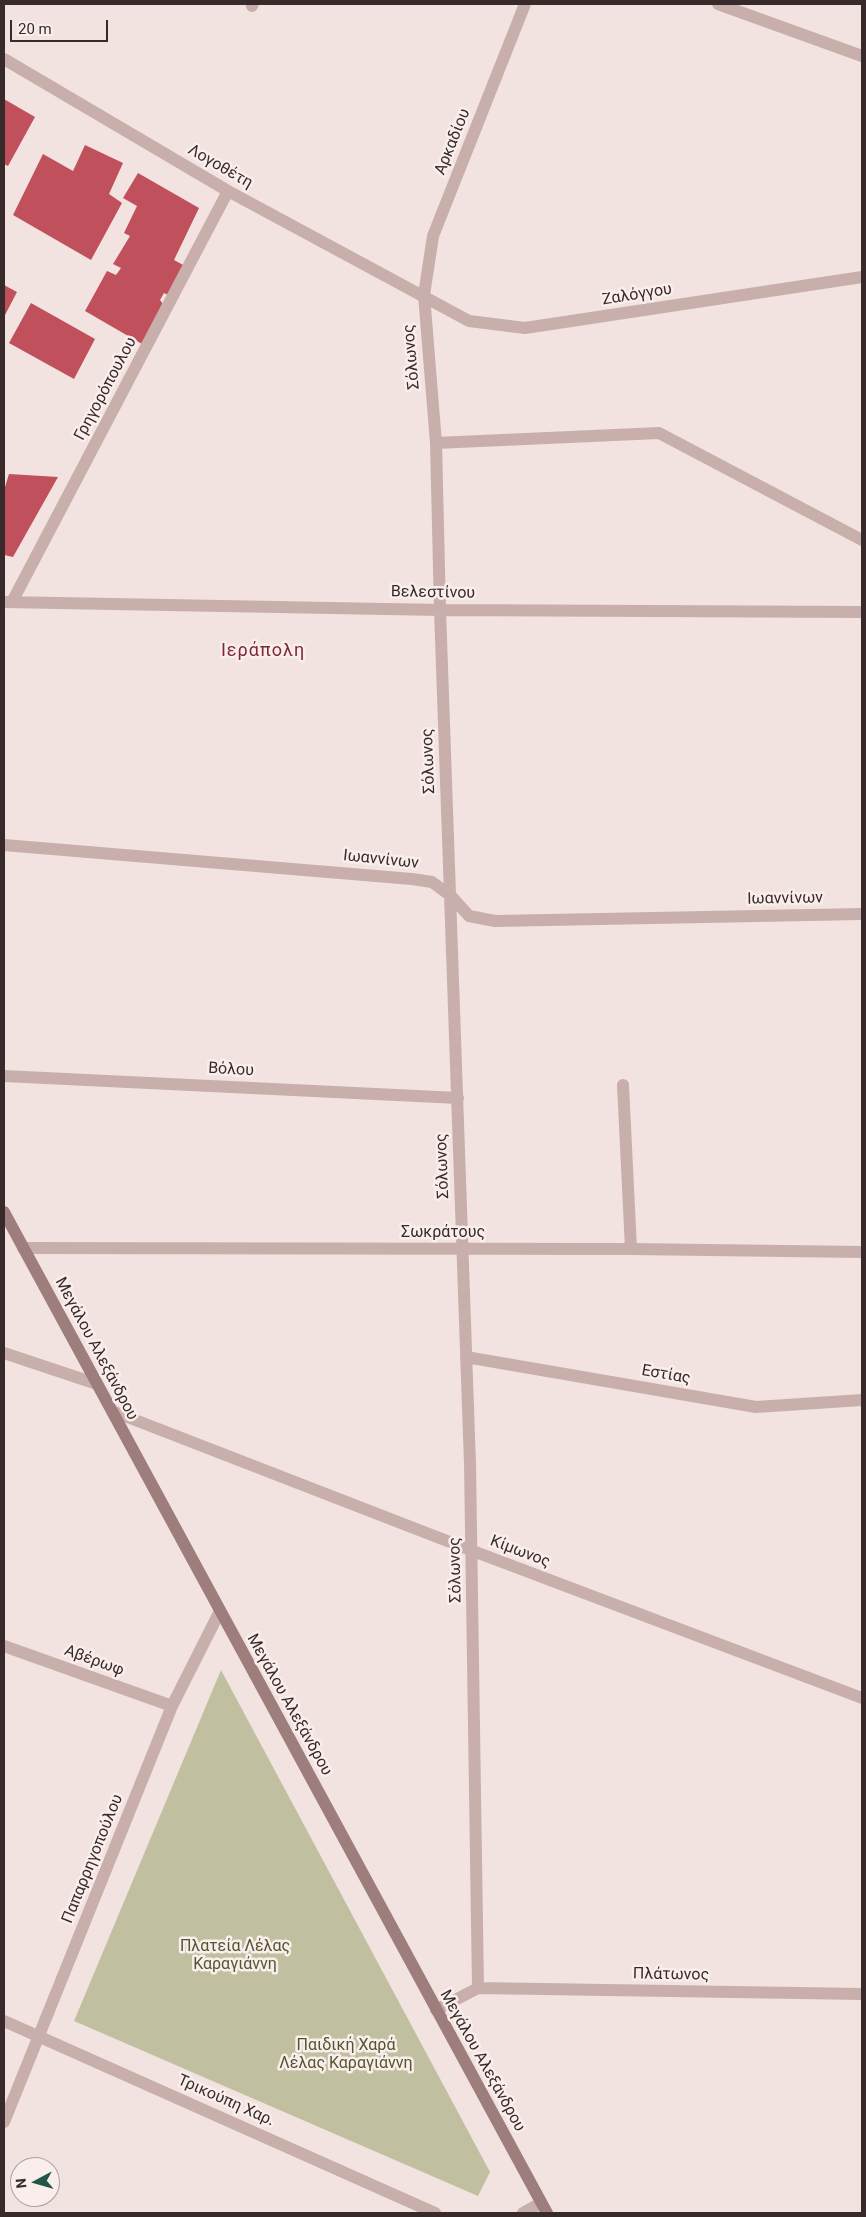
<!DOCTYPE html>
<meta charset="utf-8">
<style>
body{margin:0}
#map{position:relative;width:866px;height:2217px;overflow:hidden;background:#f2e3e0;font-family:Roboto,sans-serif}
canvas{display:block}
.frame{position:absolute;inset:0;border:5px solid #382a2b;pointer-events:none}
.north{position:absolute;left:10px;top:2157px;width:50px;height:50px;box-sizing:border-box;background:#f9eeec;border:1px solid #aca09f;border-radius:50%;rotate:264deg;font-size:14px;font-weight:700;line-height:20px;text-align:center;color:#382a2b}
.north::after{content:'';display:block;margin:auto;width:18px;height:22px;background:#225748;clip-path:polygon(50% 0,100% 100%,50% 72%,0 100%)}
.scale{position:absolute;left:10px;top:20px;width:98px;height:22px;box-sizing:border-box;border:2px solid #382a2b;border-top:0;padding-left:6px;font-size:15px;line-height:18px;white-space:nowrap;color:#382a2b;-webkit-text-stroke:4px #f9eeec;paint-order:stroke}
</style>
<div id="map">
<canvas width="866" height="2217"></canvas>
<div class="frame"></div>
<div class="north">N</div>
<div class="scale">20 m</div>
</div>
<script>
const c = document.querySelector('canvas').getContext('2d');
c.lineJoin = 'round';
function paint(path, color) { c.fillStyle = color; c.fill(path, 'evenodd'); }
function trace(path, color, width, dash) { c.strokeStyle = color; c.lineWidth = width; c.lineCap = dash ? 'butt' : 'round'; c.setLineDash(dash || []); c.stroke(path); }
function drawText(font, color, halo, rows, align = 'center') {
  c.font = font + ' Roboto,sans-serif'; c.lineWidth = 5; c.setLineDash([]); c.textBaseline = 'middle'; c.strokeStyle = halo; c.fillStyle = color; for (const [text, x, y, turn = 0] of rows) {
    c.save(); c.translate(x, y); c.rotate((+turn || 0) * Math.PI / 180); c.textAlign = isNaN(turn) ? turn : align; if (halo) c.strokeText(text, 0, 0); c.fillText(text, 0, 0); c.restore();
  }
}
paint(new Path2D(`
 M221 1670 490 2172 478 2196 74 2021Z`), '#c0c0a0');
paint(new Path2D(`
 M4 99 35 117 8 166 4 164Z
 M85 145 123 163 109 194 122 203 91 260 13 215 43 154 73 171Z
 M138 173 199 208 174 260 185 266 168 295 164 293 160 300 163 304 142 344 85 311 107 271 116 275 121 268 113 264 130 236 124 233 137 206 123 198Z
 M4 285 17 292 4 317Z
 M31 303 95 339 74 379 9 343Z
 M9 474 58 477 13 557 4 555V490Z`), '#bf505c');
trace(new Path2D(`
 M436 443 659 433 862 540
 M623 1085 631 1249`), '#c9afac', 12);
trace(new Path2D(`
 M718 4 862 56
 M252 6 253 4
 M4 59 228 191 469 321 525 328 862 277
 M4 602 440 610 862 612
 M12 602 228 191
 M4 845 412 879 432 882 451 896 469 916 495 921 862 914
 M4 1076 458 1098
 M23 1248 631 1249 862 1252
 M4 1353 97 1384
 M466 1357 756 1407 862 1400
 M112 1411 473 1551 862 1698
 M4 1646 172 1706
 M478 1988 862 1994
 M436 2010 478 1988 470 1464 440 610 436 443 424 295 433 236 525 4
 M4 2021 435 2213
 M4 2122 172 1706 220 1611
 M523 2213 541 2203`), '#c9afac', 12);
trace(new Path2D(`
 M4 1212 547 2213`), '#9d7e7d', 12);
drawText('16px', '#382a2b', '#f9eeec', [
 ["Αρκαδίου",453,142,-68],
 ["Λογοθέτη",220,167,30],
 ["Ζαλόγγου",637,295,-9],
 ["Σόλωνος",412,357,-95],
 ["Γρηγορόπουλου",106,389,-62],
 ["Βελεστίνου",433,593,1],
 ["Σόλωνος",429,761,-92],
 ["Ιωαννίνων",381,860,6],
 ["Ιωαννίνων",785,899,-1],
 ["Βόλου",231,1070,3],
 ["Σόλωνος",443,1166,-92],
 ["Σωκράτους",443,1233],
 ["Μεγάλου Αλεξάνδρου",96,1349,62],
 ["Εστίας",666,1375,10],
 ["Κίμωνος",520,1552,21],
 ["Σόλωνος",456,1570,-91],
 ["Αβέρωφ",94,1661,20],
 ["Μεγάλου Αλεξάνδρου",289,1705,61],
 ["Παπαρρηγοπούλου",93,1859,-68],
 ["Πλάτωνος",671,1975,1],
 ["Μεγάλου Αλεξάνδρου",482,2061,61],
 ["Τρικούπη Χαρ.",226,2101,24]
]);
drawText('16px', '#545530', '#f9eeec', [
 ["Πλατεία Λέλας",235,1947],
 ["Καραγιάννη",235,1965],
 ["Παιδική Χαρά",346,2046],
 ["Λέλας Καραγιάννη",346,2064]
]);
c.letterSpacing = '1px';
drawText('18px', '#822832', '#f9eeec', [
 ["Ιεράπολη",263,651]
]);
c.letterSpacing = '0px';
</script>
